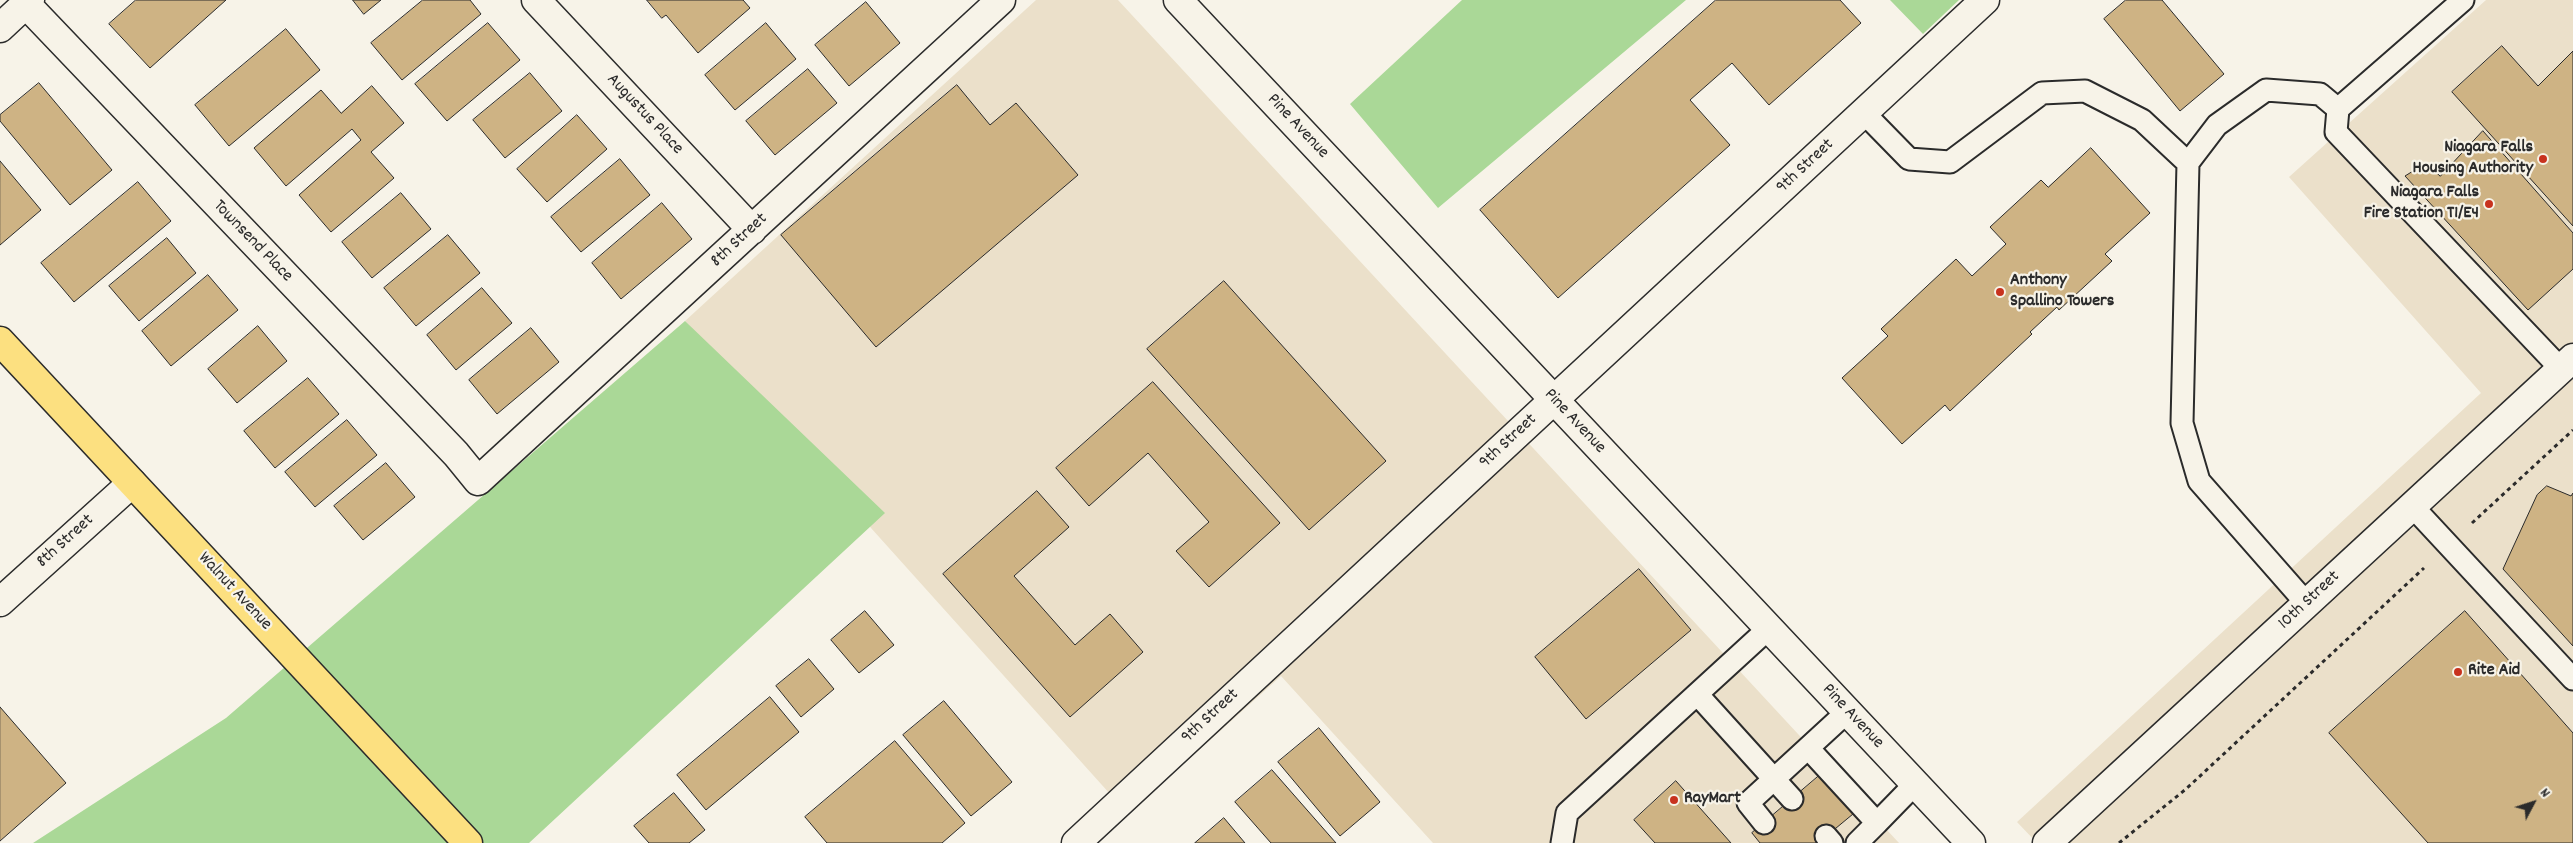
<!DOCTYPE html>
<style>
body{margin:0}
#map{position:relative;width:2573px;height:843px;overflow:hidden;background:#f7f3e8;font-family:Dekko,sans-serif}
canvas{display:block}
.north{position:absolute;left:2508px;top:778px;width:50px;height:50px;-webkit-text-stroke:4px #f7f3e8;paint-order:stroke;rotate:50deg;font-size:14px;font-weight:700;line-height:20px;text-align:center;color:#2b2b2b}
.north::after{content:'';display:block;margin:auto;width:18px;height:22px;background:#2b2b2b;clip-path:polygon(50% 0,100% 100%,50% 72%,0 100%)}
</style>
<div id="map">
<canvas width="2573" height="843"></canvas>
<div class="north">N</div>
</div>
<script>
const c = document.querySelector('canvas').getContext('2d');
c.lineJoin = 'round';
function paint(path, color) { c.fillStyle = color; c.fill(path, 'evenodd'); }
function trace(path, color, width, dash) { c.strokeStyle = color; c.lineWidth = width; c.lineCap = dash ? 'butt' : 'round'; c.setLineDash(dash || []); c.stroke(path); }
function drawText(font, color, halo, rows, align = 'center') {
  c.font = font + ' Dekko,sans-serif'; c.lineWidth = 4.5; c.setLineDash([]); c.textBaseline = 'middle'; c.strokeStyle = halo; c.fillStyle = color; for (const [text, x, y, turn = 0] of rows) {
    c.save(); c.translate(x, y); c.rotate((+turn || 0) * Math.PI / 180); c.textAlign = isNaN(turn) ? turn : align; if (halo) c.strokeText(text, 0, 0); c.fillText(text, 0, 0); c.restore();
  }
}
paint(new Path2D(`
 M1036 0H1118L1899 843H1433L1281 676 1128 814 685 321Z
 M2486 0H2573V843H2037L2017 822 2481 393 2289 177Z`), '#ebe0ca');
paint(new Path2D(`
 M1462 0H1686L1438 208 1350 104Z
 M1890 0H1959L1923 34Z
 M685 321 885 513 529 843H33L226 718Z`), '#aad897');
const building = new Path2D(`
 M136 0H226L150 68 109 24Z
 M353 0H381L364 14Z
 M423 0H470L481 14 402 80 371 43Z
 M647 0H743L750 8 698 53 666 15 662 18Z
 M1716 0H1840L1861 23 1769 105 1732 63 1690 100 1730 145 1558 298 1480 210Z
 M2126 0H2162L2224 74 2180 111 2104 19Z
 M866 2 900 43 849 86 815 45Z
 M488 23 520 60 447 121 415 84Z
 M766 23 796 59 735 110 705 75Z
 M286 29 320 70 229 146 195 105Z
 M2502 46 2538 86 2573 51V226L2452 92Z
 M808 69 837 103 775 155 746 121Z
 M530 73 562 111 505 158 473 120Z
 M39 83 112 170 70 205 0 121V115Z
 M957 85 990 125 1016 103 1078 175 876 347 781 235Z
 M372 86 404 123 371 152 394 178 331 232 299 195 361 140 352 129 286 186 254 148 321 90 341 113Z
 M577 115 607 149 547 202 517 169Z
 M2483 131 2573 233V269L2528 310 2405 176 2426 163 2440 176Z
 M2091 148 2150 213 2105 254 2112 261 2059 310 2057 307 2030 332 2032 334 1950 411 1945 405 1902 444 1842 378 1888 336 1881 329 1956 259 1972 276 2006 244 1990 227 2041 180 2048 187Z
 M620 159 650 195 581 252 551 217Z
 M0 161 41 210 0 245Z
 M138 182 171 221 74 302 41 263Z
 M401 193 431 229 372 278 342 242Z
 M662 203 692 239 621 299 592 263Z
 M448 235 480 273 416 326 384 288Z
 M167 238 196 273 139 321 109 286Z
 M208 275 238 310 171 366 142 331Z
 M1224 281 1386 461 1309 530 1147 349Z
 M482 288 512 323 456 370 427 335Z
 M258 326 287 361 237 403 208 369Z
 M531 328 559 362 497 414 469 380Z
 M308 378 339 414 275 468 244 431Z
 M1153 382 1280 523 1209 587 1176 551 1209 522 1148 453 1089 506 1056 468Z
 M347 420 377 455 315 507 285 472Z
 M386 463 415 497 363 540 334 506Z
 M2547 486 2571 496 2573 493V646L2503 569 2537 495Z
 M1037 491 1069 527 1014 576 1075 645 1110 614 1143 652 1070 717 943 574Z
 M1639 569 1691 630 1586 719 1535 657Z
 M865 611 894 645 859 673 831 640Z
 M2465 611 2573 733V843H2428L2329 733Z
 M809 659 834 689 801 717 776 686Z
 M770 697 799 732 706 810 677 775Z
 M944 701 1012 782 971 816 903 735Z
 M0 707 66 783 0 841Z
 M1319 728 1380 802 1340 836 1278 762Z
 M895 741 965 823 942 843H827L805 817Z
 M1272 770 1336 843H1271L1235 802Z
 M1820 775 1853 814 1818 843H1760L1752 833Z
 M1676 781 1731 843H1655L1634 820Z
 M674 793 705 830 689 843H649L634 826Z
 M1224 818 1245 843H1195Z`);
paint(building, '#ceb384');
trace(building, '#2b2b2b', 1);
const lane = new Path2D(`
 M2463 0 2338 109 2336 132 2561 369
 M1864 113 1909 159 1950 162 2042 93 2085 91 2142 120 2188 163
 M2413 507 2573 679
 M2307 604 2199 481 2182 423 2188 163 2217 125 2266 90 2320 94 2338 109
 M1697 694 1792 799
 M1809 749 1877 823 1915 784
 M1764 823 1748 803 1847 712
 M1826 836 1832 843
 M1562 843 1567 813 1768 629
 M1857 843 1877 823`);
const street = new Path2D(`
 M536 0 752 230
 M26 4 456 454 478 481 1001 0
 M0 28 30 0
 M0 602 132 483
 M1076 843 1985 0
 M2047 843 2573 358`);
const secondary = new Path2D(`
 M1178 0 1971 843`);
const primary = new Path2D(`
 M0 341 468 843`);
trace(lane, '#2b2b2b', 25);
trace(street, '#2b2b2b', 31);
trace(secondary, '#2b2b2b', 31);
trace(primary, '#2b2b2b', 31);
trace(new Path2D(`
 M2472 523 2573 430
 M2119 843 2186 789 2424 568`), '#2b2b2b', 3, [4, 4]);
trace(lane, '#f7f3e8', 21);
trace(street, '#f7f3e8', 28);
trace(secondary, '#f7f3e8', 28);
trace(primary, '#fce080', 28);
for (const [x, y, r, color] of [
 [2543,159,5,"#c8321e"],
 [2489,204,5,"#c8321e"],
 [2000,292,5,"#c8321e"],
 [2458,672,5,"#c8321e"],
 [1674,800,5,"#c8321e"]
]) { const dot = new Path2D(); dot.arc(x, y, r, 0, 2 * Math.PI); c.fillStyle = color; c.fill(dot); trace(dot, '#f7f3e8', 2); }
drawText('18px', '#2b2b2b', '#f7f3e8', [
 ["Augustus Place",644,115,47],
 ["Pine Avenue",1297,127,47],
 ["9th Street",1806,167,-43],
 ["8th Street",740,241,-43],
 ["Townsend Place",252,242,46],
 ["Pine Avenue",1574,422,47],
 ["9th Street",1509,442,-43],
 ["8th Street",66,542,-42],
 ["Walnut Avenue",234,592,47],
 ["10th Street",2310,601,-43],
 ["9th Street",1211,717,-43],
 ["Pine Avenue",1852,717,47]
]);
drawText('bold 18px', '#2b2b2b', '#f7f3e8', [
 ["Niagara Falls",2533,149,"right"],
 ["Housing Authority",2533,170,"right"],
 ["Niagara Falls",2479,194,"right"],
 ["Fire Station T1/E4",2479,215,"right"],
 ["Anthony",2010,282],
 ["Spallino Towers",2010,303],
 ["Rite Aid",2468,672],
 ["RayMart",1684,800]
], 'left');
</script>
